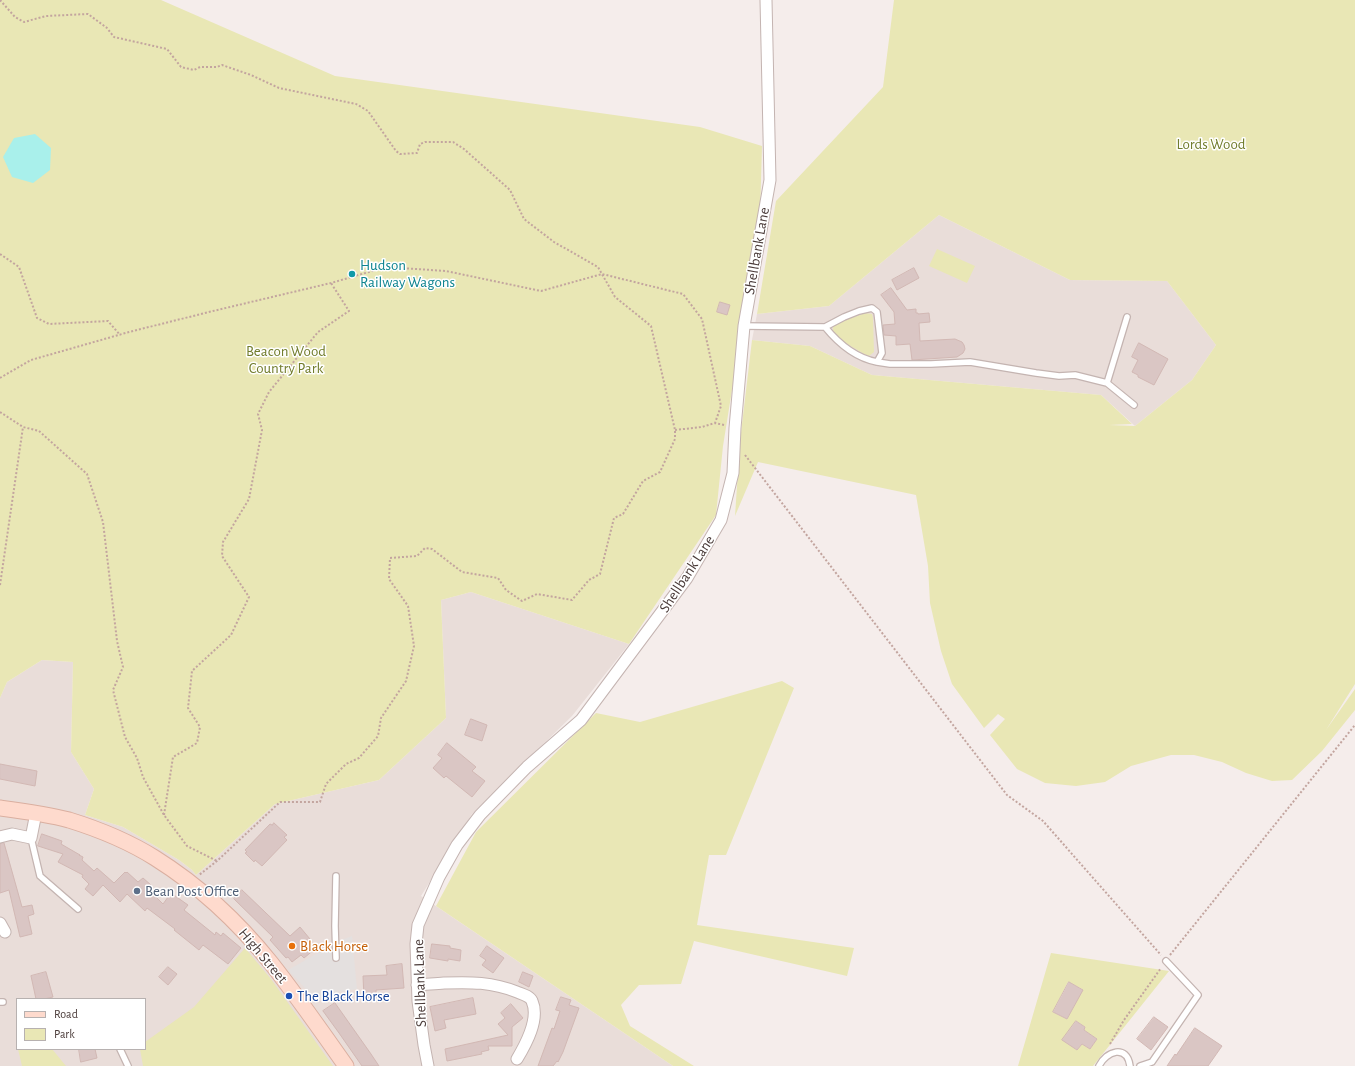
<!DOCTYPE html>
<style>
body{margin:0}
#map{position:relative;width:1355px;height:1066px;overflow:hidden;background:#f5edeb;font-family:"Alegreya Sans",sans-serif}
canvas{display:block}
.legend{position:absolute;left:16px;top:998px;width:130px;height:52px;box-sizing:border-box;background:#fff;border:1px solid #b7b1b0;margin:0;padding:5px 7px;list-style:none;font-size:12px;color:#4a3b39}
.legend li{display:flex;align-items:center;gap:8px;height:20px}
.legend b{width:20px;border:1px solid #b7b1b0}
</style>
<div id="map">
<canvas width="1355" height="1066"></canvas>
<ul class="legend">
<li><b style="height:5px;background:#fedacd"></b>Road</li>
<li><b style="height:11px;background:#e9e7b5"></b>Park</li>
</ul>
</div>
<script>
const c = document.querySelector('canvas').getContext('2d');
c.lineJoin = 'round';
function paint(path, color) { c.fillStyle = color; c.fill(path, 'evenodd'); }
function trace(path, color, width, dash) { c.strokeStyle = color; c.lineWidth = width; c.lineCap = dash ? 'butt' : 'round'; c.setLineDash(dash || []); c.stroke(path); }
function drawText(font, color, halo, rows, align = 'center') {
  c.font = font + ' "Alegreya Sans",sans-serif'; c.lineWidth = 3; c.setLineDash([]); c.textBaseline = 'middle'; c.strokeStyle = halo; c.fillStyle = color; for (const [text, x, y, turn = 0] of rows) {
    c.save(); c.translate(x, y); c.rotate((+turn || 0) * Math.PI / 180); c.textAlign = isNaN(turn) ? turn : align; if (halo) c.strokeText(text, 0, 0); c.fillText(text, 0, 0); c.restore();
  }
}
paint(new Path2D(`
 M939 215 1070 280 1167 281 1216 345 1192 380 1135 426 1101 395 872 375 810 346 752 340 757 314 829 306Z
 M471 592 629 644 572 716 472 814 421 896 673 1066H0V698L7 682 42 660 73 662 71 752 94 789 85 815 123 827 179 860 192 870 196 875 275 804 379 780 446 718 441 600ZM17 999H145V1049H17Z`), '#e9ddd9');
paint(new Path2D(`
 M0 0H161L335 76 700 127 762 146 760 216 723 446 716 515 629 644 471 592 441 600 446 718 379 780 275 804 196 875 192 870 179 860 123 827 85 815 94 789 71 752 73 662 42 660 7 682 0 698Z
 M894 0H1355V684L1326 730 1355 689V710L1322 751 1292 780 1272 781 1246 773 1222 762 1194 755H1171L1131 766 1105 782 1076 786 1045 783 1017 769 990 735 1005 719 998 714 984 728 952 684 941 651 930 603 928 566 916 495 758 462 735 516 740 441 752 340 810 346 872 375 1101 395 1132 424 1109 425 1135 426 1192 380 1216 345 1167 281 1070 280 939 215 829 306 757 314 776 201 883 87Z
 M937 249 975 266 967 283 929 266Z
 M865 313 872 314 873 318 874 352 869 356 866 355C858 350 838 340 834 333 832 329 833 326 835 324Z
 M782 681 794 688 726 855H709L697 925 854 948 847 976 694 941 681 984 639 985 621 1005 630 1026 694 1066H673L436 906 476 832 596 713 640 722Z
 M245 948 271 979 333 1066H143L140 1049H145V1042L194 1007Z
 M1051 953 1169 971 1093 1066H1018ZM1068 982 1082 989 1067 1019 1053 1012ZM1076 1021 1085 1027 1084 1030 1097 1039 1090 1049 1082 1044 1077 1050 1063 1040Z
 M18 1049H52L66 1066H22Z`), '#e9e7b5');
paint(new Path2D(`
 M352 936 357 989 330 994 316 1000 288 970 339 941Z`), '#e4e0df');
paint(new Path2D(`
 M35 134 51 148 50 170 33 183 12 177 3 157 14 138Z`), '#a9f0eb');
const building = new Path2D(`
 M914 268 919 278 897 290 892 280Z
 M891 288 907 310 916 309V313H918V314L929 313 930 322 919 323 920 341 955 339 962 342 964 345 965 349 963 353 957 357 912 360 910 344 896 345V336L884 335 883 325 895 324 894 312 881 295Z
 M720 302 730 305 727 315 717 312Z
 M1139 343 1168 359 1154 385 1138 377V375L1132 372 1138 360 1132 357Z
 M471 719 487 725 482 741 465 735Z
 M447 743 476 767 472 771 485 781 472 797 446 776 444 778 433 768 442 758 438 755Z
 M0 764 37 771 35 786 0 779Z
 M274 823 287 835 284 837 287 840 262 866 255 860 254 862 245 853 247 852 245 850 270 824 272 825Z
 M42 834 62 841 61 844 80 855H79L83 857 82 860 94 871 97 868 114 883 125 872 126 873 127 872 138 882 143 878 151 885 148 889 163 904 171 893 188 905 184 910 215 935 216 932 221 936 223 933 241 948 228 964 203 945 199 950 174 930 175 929 147 908 145 911 127 894 120 902 103 885 93 896 85 889 89 884 82 877 83 875 58 862 63 854 38 846Z
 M4 843 22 907 32 905 34 914 28 916 32 934 20 937 9 890 0 893V844Z
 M242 890 290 936 300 927 310 939 308 941 315 949 304 958 301 955 292 962 288 957 286 958 270 940 273 937 234 899Z
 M432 944 450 946V948L461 950 460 961 448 959V961L430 958Z
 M487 946 504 958 493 973 482 965 486 960 480 956Z
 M402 964 404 988 376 990V998H364L363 976 387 975 386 966Z
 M168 967 177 974 168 985 159 977Z
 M46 972 53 997 44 999H36L31 976Z
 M523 972 533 976 529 987 519 982Z
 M1069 982 1083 990 1067 1019 1053 1012Z
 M561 997 571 1000 569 1005 579 1008 563 1052 558 1062 557 1061 553 1066H538L552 1028 554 1029 560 1011 556 1010Z
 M473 998 476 1014 444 1020 446 1028 435 1031 430 1007Z
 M335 1003 371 1054 379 1066H362L339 1033 323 1011Z
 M511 1004 523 1018 512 1027V1046H488L489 1050 481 1052 482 1054 447 1061 445 1049 508 1035 498 1024 505 1018 501 1013Z
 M1154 1017 1168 1027 1151 1050 1137 1039Z
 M1076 1021 1085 1027 1084 1030 1097 1039 1090 1049 1082 1044 1077 1050 1062 1040Z
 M1195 1028 1222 1046 1208 1066H1167L1175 1054 1176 1055Z
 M79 1049H95L97 1058 81 1062Z`);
paint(building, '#dac6c4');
trace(building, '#d2b8b4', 1);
const service = new Path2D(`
 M744 326 825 327 844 317 859 311 872 308 877 312 882 353 877 362C856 358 838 343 825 327
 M877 362 890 364H931L970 362 1036 373 1059 376 1075 375 1107 383 1134 405
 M1107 383 1127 317
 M31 838 40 876 78 909
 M336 958 335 926 336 876
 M0 1002H3
 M120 1049 128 1066
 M1099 1066C1106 1051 1127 1044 1130 1066
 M1140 1066 1152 1062 1198 995 1166 961`);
const minor = new Path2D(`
 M0 837 12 834 31 838 36 813
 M0 923 5 932
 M417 985C426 984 435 984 444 983 471 982 492 982 517 992 522 994 530 996 532 1001 540 1019 526 1044 517 1059
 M428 1066 424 1045 418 1001 416 944 418 925 439 877 457 845 480 815 527 767 581 720 687 578 721 520 733 473 735 428 744 326 770 180 766 0`);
const secondary = new Path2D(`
 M0 808C23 811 47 814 69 820 98 829 128 841 155 858 198 885 239 923 271 963 297 996 322 1032 346 1066`);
trace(service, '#c4b4b1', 8);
trace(minor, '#c4b4b1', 13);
trace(secondary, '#daafa0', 17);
trace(new Path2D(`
 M0 0 15 17 24 22 46 16 88 14 107 28 114 37 167 49 181 67 194 70 200 67H217L222 65 251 75 279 88 356 104 368 111 396 151 400 154 417 153 420 144 425 142H453L464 149 510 190 524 219 554 242 598 267 615 297 651 326 675 430V439L660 472 643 481 623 514 614 518 600 574 589 580 572 600 537 594 522 601 506 590 498 578 462 572 432 549 425 548 417 556 390 558 389 579 408 606 414 646 406 681 381 718 378 736 359 758 346 764 326 784 320 802H280L217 861 199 875
 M0 254 19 267 37 318 49 324 108 321 120 335
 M0 378 31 360 129 332 213 311 331 283 386 267 446 271 541 291 602 274 683 294 702 319 721 406 715 423
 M0 412 23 427 39 431 87 474 103 522 117 641 123 667 113 690 125 737 137 758 143 777 164 815 187 846 217 861
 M675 430 702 427 715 423 724 425
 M745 455 1007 795 1043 821 1161 955
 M0 585 23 427
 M164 815 173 757 197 743 200 727 188 708 192 671 231 635 249 597 222 556 223 542 249 499 262 430 258 414 269 392 318 332 349 311 331 283
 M1170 955 1355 725
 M1110 1044 1124 1020 1161 968`), '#c3a59f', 2, [2, 2]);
trace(service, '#fff', 5.5);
trace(minor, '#fff', 11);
trace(secondary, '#fedacd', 15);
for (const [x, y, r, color] of [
 [352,274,4,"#0f9aa8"],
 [137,891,4,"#5c6f8a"],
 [292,946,4,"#e8710a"],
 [289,996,4,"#1a4fb4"]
]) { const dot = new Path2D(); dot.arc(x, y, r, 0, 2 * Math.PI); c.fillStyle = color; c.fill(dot); trace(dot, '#fff', 1.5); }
drawText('15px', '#717c2b', '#fff', [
 ["Lords Wood",1211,144],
 ["Beacon Wood",286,351],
 ["Country Park",286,368]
]);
drawText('15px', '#4a3b39', '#fff', [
 ["Shellbank Lane",757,251,-80],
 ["Shellbank Lane",687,574,-57],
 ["High Street",263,956,50],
 ["Shellbank Lane",420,983,-92]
]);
drawText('15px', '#0d838f', '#fff', [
 ["Hudson",360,265],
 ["Railway Wagons",360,282]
], 'left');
drawText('15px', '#4e5e75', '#fff', [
 ["Bean Post Office",145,891]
], 'left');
drawText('15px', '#c56008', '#fff', [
 ["Black Horse",300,946]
], 'left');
drawText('15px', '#164399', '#fff', [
 ["The Black Horse",297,996]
], 'left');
</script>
